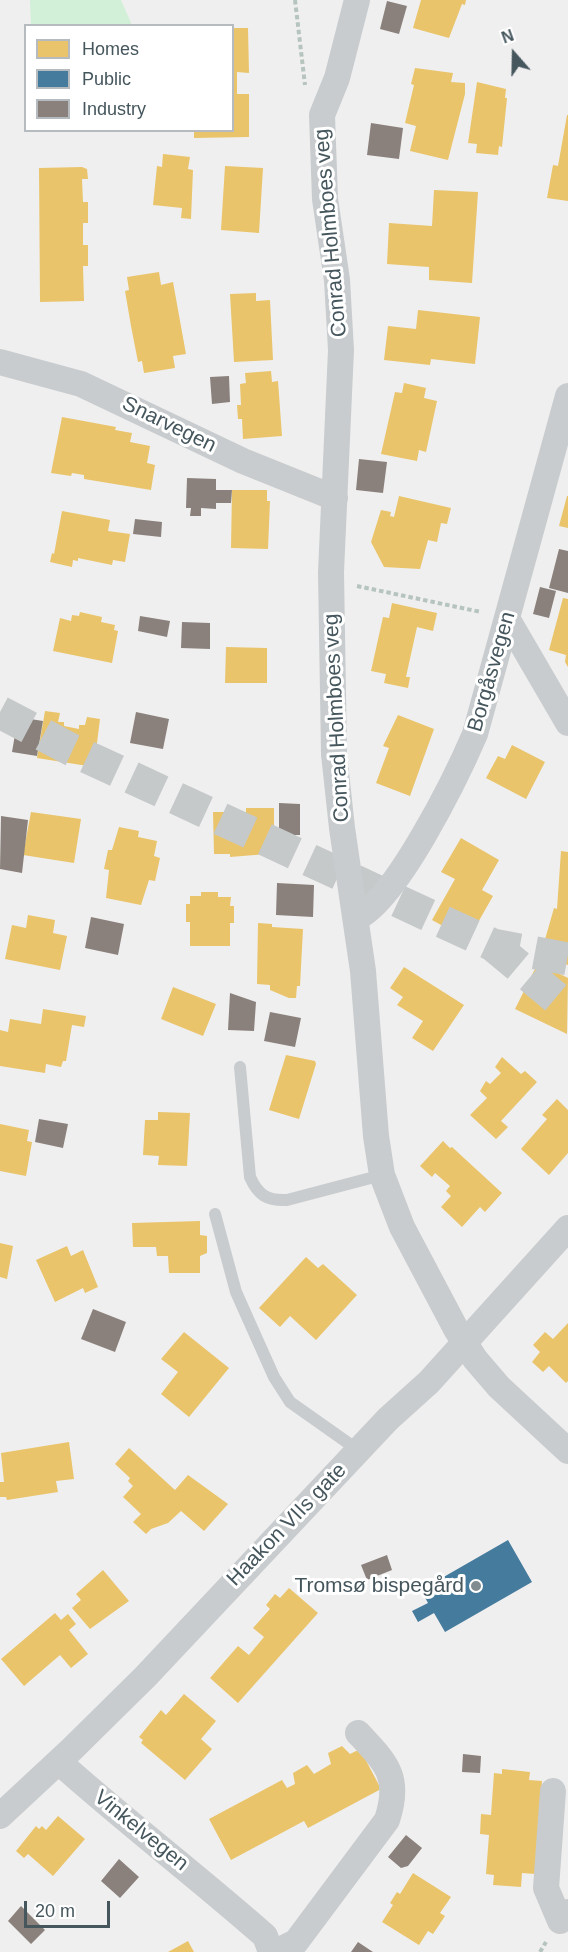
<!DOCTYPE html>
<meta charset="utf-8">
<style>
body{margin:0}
#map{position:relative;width:568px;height:1952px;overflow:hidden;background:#f0efef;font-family:Arial,sans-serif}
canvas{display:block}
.legend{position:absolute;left:24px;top:24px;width:210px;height:108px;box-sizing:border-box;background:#fff;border:2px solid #b5bbbe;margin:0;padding:8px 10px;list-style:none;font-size:18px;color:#45565d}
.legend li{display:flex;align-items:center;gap:12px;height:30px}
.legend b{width:30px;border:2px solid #b5bbbe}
.north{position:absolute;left:484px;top:24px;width:60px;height:60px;-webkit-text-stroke:4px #fff;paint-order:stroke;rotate:340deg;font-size:16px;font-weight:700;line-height:24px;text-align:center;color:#45565d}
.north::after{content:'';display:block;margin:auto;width:21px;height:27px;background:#45565d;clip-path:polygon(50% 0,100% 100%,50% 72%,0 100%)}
.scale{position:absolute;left:24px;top:1901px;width:86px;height:27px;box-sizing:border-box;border:3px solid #45565d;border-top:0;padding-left:8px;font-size:18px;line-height:21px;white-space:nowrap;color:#45565d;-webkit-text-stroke:4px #fff;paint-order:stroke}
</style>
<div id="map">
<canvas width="568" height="1952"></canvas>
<ul class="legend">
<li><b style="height:16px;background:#e9c46a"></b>Homes</li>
<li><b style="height:16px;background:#457b9d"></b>Public</li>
<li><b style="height:16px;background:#8a817c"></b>Industry</li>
</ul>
<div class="north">N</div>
<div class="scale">20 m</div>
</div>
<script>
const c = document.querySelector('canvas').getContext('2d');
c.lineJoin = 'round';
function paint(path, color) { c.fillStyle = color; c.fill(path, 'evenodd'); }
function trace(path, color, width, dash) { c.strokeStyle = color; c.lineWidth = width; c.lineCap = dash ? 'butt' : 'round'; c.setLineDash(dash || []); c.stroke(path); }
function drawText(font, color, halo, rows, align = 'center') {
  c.font = font + ' Arial,sans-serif'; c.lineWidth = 6; c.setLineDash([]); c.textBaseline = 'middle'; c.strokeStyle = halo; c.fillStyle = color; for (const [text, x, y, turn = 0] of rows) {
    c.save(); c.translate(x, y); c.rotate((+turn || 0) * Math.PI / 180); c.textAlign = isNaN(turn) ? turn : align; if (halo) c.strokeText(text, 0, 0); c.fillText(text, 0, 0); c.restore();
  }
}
paint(new Path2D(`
 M30 0H121L132 25H31Z`), '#d2f0d8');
paint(new Path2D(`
 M421 0H466L465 5 462 4 449 38 413 28Z
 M232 28H248L249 73 237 72V94H249V137L194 138V130H232Z
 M415 68 453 73 451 82 465 83V94L448 160 410 151 416 126 405 123 414 85 411 84Z
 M477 82 506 89 505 98H507L502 147 499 146 498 155 476 153 477 144 468 143Z
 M567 115H568V201L547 198 553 165 558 166Z
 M163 154 190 157 188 169 193 170 191 219 181 218 182 208 153 205 157 166 162 167Z
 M225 166 263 168 259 233 221 230Z
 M82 167 87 169 88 179H82L83 202H88V223H83V245H88V266H83L84 301 40 302 39 168Z
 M434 190 478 192 472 283 429 280V267L387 264 389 223 432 226Z
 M159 272 161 285 173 282 186 354 173 356 175 368 144 373 142 361 138 362 131 326 125 291 129 290 127 277Z
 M256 293V301L270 300 273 360 234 362 230 294Z
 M418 310 480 317 475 364 431 359 430 365 384 360 388 326 416 329Z
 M271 371 272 382 278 381 282 436 243 439 242 419H238L237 405H241L240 384 246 383 245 373Z
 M404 383 426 388 424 398 437 401 426 452 419 450 417 461 381 454 395 392 402 393Z
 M62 417 116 427 115 430 132 433 130 442 150 446 147 463 155 465 151 490 84 479V475L72 473 71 476 51 473Z
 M232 490H267V501H270L268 549 231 548Z
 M399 496 451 508 447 524 441 523 437 542 428 540 420 569 384 567 371 542 381 510 391 512 390 516 394 517Z
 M567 496H568V528L559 526Z
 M62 511 110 520 108 531 130 534 125 562 113 560 112 565 78 558V561L73 560 72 567 50 562 52 553 54 554Z
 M563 598 568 599V667L565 662 566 655 549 650Z
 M392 603 437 613 433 631 417 627 406 677H410L408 688 384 683 386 674 371 671 383 617 389 618Z
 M80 612 102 617 101 622 115 625 114 630 118 631 112 663 53 651 60 618 71 621 72 615 79 616Z
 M226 647 267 648V683H225Z
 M45 711 60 713 58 722H64V726L79 729V725H85L87 717 100 719 94 767 37 758Z
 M398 715 434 729 410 796 376 783 389 748 383 746Z
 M512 745 545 762 526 799 486 778 498 756 505 759Z
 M246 808H274V834H267V854L230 857V854H214L213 812H246Z
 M31 812 81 819 74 863 23 855Z
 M119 827 139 831 138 837 157 841 154 856 160 858 155 881 149 880 141 905 106 898 109 870 104 869 108 850H112Z
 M461 838 499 860 482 890 493 896 468 940 432 920 455 879 441 872Z
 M561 851 568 852V965L555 961 552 970 568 978 567 1034 515 1009 538 963 541 965 543 958 540 957 554 908 557 909Z
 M201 892H218V897H231L230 906H234V923H230V946H190V922H186V904H190V896H201Z
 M28 915 55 920 53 933 67 936 60 970 5 959 12 925 26 928Z
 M258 923 272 924V927L303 929 300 986H297L296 998H289L270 990V985L257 984Z
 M404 967 464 1005 433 1051 412 1038 423 1021 397 1005 403 997 390 988Z
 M173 987 216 1004 203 1036 161 1019Z
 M43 1009 86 1016 84 1027 72 1025 66 1061H63L61 1067 46 1064 45 1073 0 1066V1030L8 1032 10 1019 41 1024Z
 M286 1055 315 1061 316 1064 299 1119 269 1110Z
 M502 1057 521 1074 525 1071 537 1082 501 1121 508 1127 496 1139 470 1115 487 1098 480 1091 486 1081 490 1084 501 1073 495 1067Z
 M557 1099 568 1110V1153L549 1175 521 1149 547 1119 542 1115Z
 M158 1112 190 1113 187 1166 158 1165 159 1156 143 1155 145 1120H158Z
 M0 1124 29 1130 27 1141 32 1142 26 1176 0 1171Z
 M443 1141 450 1148 452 1147 502 1193 485 1212 480 1207 462 1227 441 1207 451 1196 446 1191 450 1186 435 1173 432 1177 420 1166Z
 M200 1221V1235L207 1236V1253L200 1256V1273H169L168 1256H157L156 1247H133L132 1223Z
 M0 1243 13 1246 7 1279 0 1277Z
 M67 1246 71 1256 83 1250 98 1287 85 1293 83 1288 55 1302 36 1260Z
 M306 1257 318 1268 323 1264 357 1295 316 1340 290 1316 280 1327 259 1308Z
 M568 1323V1381L566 1383 549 1366 543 1372 532 1362 540 1352 533 1345 545 1332 553 1339Z
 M184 1332 229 1368 189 1417 161 1394 178 1372 161 1359Z
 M69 1442 74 1479 56 1481 58 1492 7 1500 6 1497H0V1482H4L1 1453Z
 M129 1448 175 1490 188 1475 228 1504 204 1531 181 1511 168 1523 151 1529 146 1534 133 1522 141 1514 123 1497 133 1486 128 1481 130 1478 115 1464Z
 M103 1570 129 1601 90 1629 72 1608 81 1600 76 1594Z
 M289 1588 318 1613 238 1703 210 1678 238 1646 249 1655 264 1637 253 1628 270 1609 266 1605 275 1594 280 1598Z
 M55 1613 61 1620 68 1614 76 1624 69 1630 88 1654 71 1668 60 1655 24 1686 1 1659Z
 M184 1694 216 1721 201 1739 212 1749 185 1780 141 1743 143 1740 139 1737 161 1710 166 1715Z
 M342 1746 350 1754 360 1749 381 1789 308 1828 304 1821 231 1860 209 1819 282 1780 287 1788 295 1784 293 1773 307 1765 314 1774 331 1764 328 1753Z
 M502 1769 530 1772 529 1780 542 1781 535 1874 522 1873 521 1887 493 1885 494 1875 486 1874 489 1835 480 1834 481 1814 491 1815 494 1773 502 1774Z
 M58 1816 85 1839 53 1876 28 1854 24 1858 16 1851 36 1826 39 1829 42 1826 46 1830Z
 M413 1873 451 1897 440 1913 445 1916 433 1934 428 1931 419 1945 382 1922 393 1905 390 1903 397 1892 400 1894Z
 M188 1941 194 1952H168Z`), '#e9c46a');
paint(new Path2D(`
 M508 1540 532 1582 445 1632 434 1613 418 1622 412 1611 428 1603 421 1590Z`), '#457b9d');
paint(new Path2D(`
 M387 1 407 6 399 34 380 29Z
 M371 123 403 128 399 159 367 155Z
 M229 376 230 402 212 404 210 377Z
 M359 459 387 462 383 493 356 490Z
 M187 478 216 479V490H232L231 503H216V509L201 508V516H190L191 508H186Z
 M135 519 162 522 161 537 133 534Z
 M559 549 568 551V593L549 588Z
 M540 587 556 591 549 618 533 614Z
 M140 616 170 621 167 637 138 631Z
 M182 622 210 623V649L181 648Z
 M136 712 169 719 163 749 130 743Z
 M18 717 43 721 37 756 12 752Z
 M279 803 300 804V835H279Z
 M1 816 28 820 22 873 0 869Z
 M277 883 314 885 313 917 276 915Z
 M91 917 124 924 118 955 85 948Z
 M230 993 256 1002 254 1031 228 1030Z
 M270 1012 301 1018 295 1047 264 1041Z
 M39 1119 68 1124 63 1148 35 1142Z
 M93 1309 126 1322 115 1352 81 1339Z
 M387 1555 392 1570 367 1580 361 1565Z
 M463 1754 481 1756 480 1773 462 1772Z
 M406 1835 422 1848 408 1866 401 1868 388 1857Z
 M119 1859 139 1877 120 1898 101 1881Z
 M21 1906 45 1930 31 1944 8 1921Z
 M358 1942 373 1952H351Z`), '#8a817c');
trace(new Path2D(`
 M0 712 70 749 493 945 568 959
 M493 945 568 1008`), '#c5c9ca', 33, [33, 16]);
trace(new Path2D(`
 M295 0 305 85
 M357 586 481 612
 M540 1952 546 1942`), '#b6c4be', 4, [4.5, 3]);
trace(new Path2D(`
 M240 1067 250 1177C258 1195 267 1201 287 1200L382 1175
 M215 1214 236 1292 274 1377 290 1402 358 1450`), '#c8ccce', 12);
trace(new Path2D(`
 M357 0 337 78 322 115 325 199 337 280 341 350 331 572 334 754 342 828 363 971 376 1136 382 1175 402 1227 456 1329 475 1359 499 1387 568 1451
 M0 362 81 384 243 461 335 498
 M508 620 568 723
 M356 918C396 901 457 776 475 734L568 396
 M59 1762C126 1822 198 1877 265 1936L271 1952
 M553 1791 546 1888 560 1921 568 1912
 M0 1816 72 1749 145 1677 388 1419 429 1382 568 1228
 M276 1952 296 1942 387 1820C401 1777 387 1764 358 1733`), '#c8ccce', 26);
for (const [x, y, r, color] of [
 [476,1586,6,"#818c90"]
]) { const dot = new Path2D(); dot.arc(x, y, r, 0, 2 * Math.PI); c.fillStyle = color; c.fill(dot); trace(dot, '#fff', 2); }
drawText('21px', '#45565d', '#fff', [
 ["Conrad Holmboes veg",331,233,-95],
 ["Snarvegen",169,425,26],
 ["Borgåsvegen",492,672,-74],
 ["Conrad Holmboes veg",337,718,-93],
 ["Haakon VIIs gate",287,1525,-46],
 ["Vinkelvegen",141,1831,39]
]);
drawText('21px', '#45565d', '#fff', [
 ["Tromsø bispegård",464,1586]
], 'right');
</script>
